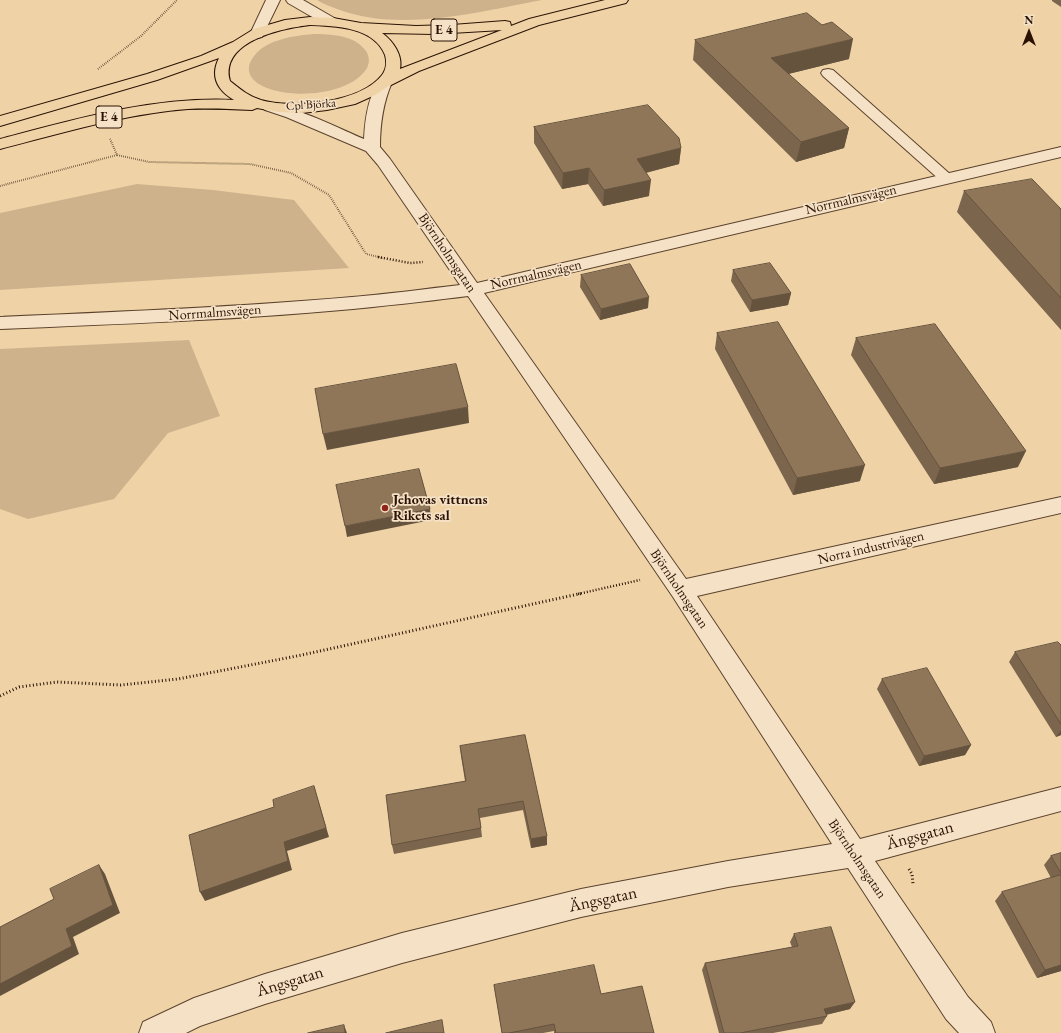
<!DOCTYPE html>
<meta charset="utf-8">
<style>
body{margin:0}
#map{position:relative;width:1061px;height:1033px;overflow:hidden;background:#efd3a7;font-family:"EB Garamond",serif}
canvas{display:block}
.north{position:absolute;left:1009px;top:12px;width:40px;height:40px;-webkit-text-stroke:3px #f5e2c6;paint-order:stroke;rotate:0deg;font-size:11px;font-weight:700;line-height:16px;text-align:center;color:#2a1204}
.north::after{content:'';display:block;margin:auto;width:14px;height:18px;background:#2a1204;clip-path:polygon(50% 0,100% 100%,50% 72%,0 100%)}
</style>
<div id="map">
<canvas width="1061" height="1033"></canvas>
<div class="north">N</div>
</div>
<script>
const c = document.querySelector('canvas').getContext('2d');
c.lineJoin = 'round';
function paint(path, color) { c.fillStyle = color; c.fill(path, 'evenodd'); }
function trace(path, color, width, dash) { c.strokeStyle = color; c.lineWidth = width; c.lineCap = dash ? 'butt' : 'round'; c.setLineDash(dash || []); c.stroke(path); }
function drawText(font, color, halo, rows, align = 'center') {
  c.font = font + ' "EB Garamond",serif'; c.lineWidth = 3.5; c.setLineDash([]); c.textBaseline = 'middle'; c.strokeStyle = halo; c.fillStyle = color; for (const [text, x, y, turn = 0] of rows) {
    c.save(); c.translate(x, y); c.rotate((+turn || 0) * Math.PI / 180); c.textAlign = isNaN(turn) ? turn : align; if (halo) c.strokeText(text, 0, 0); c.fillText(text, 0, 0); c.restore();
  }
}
paint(new Path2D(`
 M317 0H542C478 12 400 33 337 9 330 6 323 4 317 0Z
 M313 34C331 34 355 35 366 51 370 57 370 65 365 71 335 109 224 96 254 56 267 39 294 36 313 34Z
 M137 184 213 190 294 200 349 268 0 290V213Z
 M189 340 220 416 168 433 114 499 28 519 0 509V349Z`), '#ceb28b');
const service = new Path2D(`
 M828 69 833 70 951 175 953 178 951 181 946 182 941 181 823 76 821 73 823 70Z`);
const minor = new Path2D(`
 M266 0H280L262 37 257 38 252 37 250 34Z
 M286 0H303L336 19 338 22 336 25 331 26 326 25 288 3Z
 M385 78 390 79 392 82C383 103 380 124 380 147L390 159 477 283 1061 147V157L484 293 686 579 1061 497V513L697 596 860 839 1061 787V811L875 861 968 997 991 1022 995 1033H959L946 1019 848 868 728 887 581 917 402 963 265 1004 200 1026 186 1033H139L143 1022 194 998 265 974 402 933 581 889 728 861 832 844 673 597 468 296C430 301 392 305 353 309 236 320 118 324 0 329V317C117 312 235 307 352 297 388 294 424 289 460 285L378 165 366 151 286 117 265 110 262 107 265 104C282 100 345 131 364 139 365 119 368 96 380 79Z`);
const trunk = new Path2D(`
 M605 0H628L626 3 539 25 419 71 389 86 375 95 355 104 327 110 302 113 278 112 257 108 252 110C231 109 209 108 188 109 124 114 62 133 0 149V139C76 119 155 96 234 100 217 90 210 76 219 58L157 80 0 126V116L147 74 201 56 233 42 254 29 285 20 310 17 333 18 361 23 416 26 452 25 505 21 510 22 511 26 529 19ZM310 25C336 26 374 27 385 55 387 62 386 70 382 75 360 103 293 109 261 100 248 96 240 89 230 81 219 41 283 28 310 25ZM502 30 400 69C403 55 393 41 382 33L434 34Z`);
trace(service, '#5b422d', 2);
trace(minor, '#5b422d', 2);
trace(trunk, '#2a1204', 2);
trace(new Path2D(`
 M98 69 141 36 177 0
 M110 139 117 155 149 162 250 164 291 173 329 195 366 254 383 258
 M0 186 117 155`), '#2a1204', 2, [0.5, 1.5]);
trace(new Path2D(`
 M378 257 410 263 423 262
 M578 594 640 580`), '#2a1204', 2.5, [1, 2]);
trace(new Path2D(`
 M0 696 19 687 57 682 121 685 178 679 302 655 583 593
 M909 869 912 874 913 884`), '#2a1204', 3, [1, 2.5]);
paint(service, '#f5e2c6');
paint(minor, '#f5e2c6');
paint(trunk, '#efd3a7');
paint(new Path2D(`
 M1052 0H1061V7L1052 1Z
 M695 40 849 59 788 74 849 128 844 148 796 162 693 60Z
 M534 127 681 148 679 164 646 173 649 196 603 206 588 184 562 189 534 143Z
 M964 191 1061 209V330L957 212Z
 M733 270 791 293 788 305 750 312 731 281Z
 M581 275 648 308 600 320 580 287Z
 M717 333 860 481 793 495 715 349Z
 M856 338 1018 467 934 484 851 355Z
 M1061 645V735L1056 737 1009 662 1015 652Z
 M882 679 971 745 965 755 919 766 877 689Z
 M525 735 547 845 531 848 523 810 480 818 481 828 482 837 394 854 392 845 465 781 461 756 460 746Z
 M1061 853V971L1037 978 995 901 1002 892 1051 878 1044 865 1051 856Z
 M794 934 850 1009 826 1015 827 1016 822 1024 773 1033H719L702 970 705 963 792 947 790 942Z
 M494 985 601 994 654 1033H554V1031L543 1033H502L495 992Z`), '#7c654d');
paint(new Path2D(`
 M853 39 849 59 768 79 771 58Z
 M849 128 844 148 796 162 801 142Z
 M681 148 679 164 636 175 637 159Z
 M589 168 588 184 562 189 563 173Z
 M651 180 649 196 603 206 604 190Z
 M791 293 788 305 750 312 752 300Z
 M649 297 648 308 600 320 601 309Z
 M468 407 469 423 327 450 323 434Z
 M1026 451 1018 467 934 484 940 468Z
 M865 465 860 481 793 495 797 478Z
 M430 509 431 520 347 537 345 526Z
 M1061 730V735L1056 737Z
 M971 745 965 755 919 766 924 756Z
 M314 786 329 837 287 851 292 870 205 901 200 892 284 842Z
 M547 836V845L531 848V839Z
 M99 865 105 874 120 913 73 937 79 954 0 996V984Z
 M1061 965V971L1037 978 1045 970Z
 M855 1002 850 1009 820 1016 824 1009Z
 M344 1025 347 1033H345Z`), '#65533e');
const building = new Path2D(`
 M807 13 822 25 832 22 853 39 771 58 849 128 801 142 695 40Z
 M648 105 679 138 681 148 637 159 651 180 604 190 589 168 563 173 534 127Z
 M1032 179 1061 209V298L964 191Z
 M770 263 791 293 752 300 733 270Z
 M630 264 649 297 601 309 581 275Z
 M778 322 865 465 797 478 717 333Z
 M935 324 1026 451 940 468 856 338Z
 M456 364 468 407 323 434 315 389Z
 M419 469 430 509 345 526 336 485Z
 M1058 642 1061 645V724L1015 652Z
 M927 668 971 745 924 756 882 679Z
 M525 735 547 836 531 839 523 801 478 809 481 828 392 845 386 795 466 781 460 746Z
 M314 786 326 828 284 842 288 861 200 892 189 835 274 807 273 800Z
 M1061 853V873L1051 856Z
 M99 865 113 905 66 929 72 946 0 984V927L54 899 50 889Z
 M1061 875V965L1045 970 1002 892Z
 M831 927 855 1002 824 1009 827 1016 740 1033H724L705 963 798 946 794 934Z
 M594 965 601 994 642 986 654 1033H556L554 1024 509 1033H502L494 985Z
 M442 1020 444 1033H386Z
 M344 1025 345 1033H308Z`);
paint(building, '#907659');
trace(building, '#65533e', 1);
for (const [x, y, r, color] of [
 [385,508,4,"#8f2418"]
]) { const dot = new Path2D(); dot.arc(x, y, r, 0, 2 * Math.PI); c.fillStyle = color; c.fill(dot); trace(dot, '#f5e2c6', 1.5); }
drawText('12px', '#2a1204', '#f5e2c6', [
 ["Cpl Björka",311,105,-4]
]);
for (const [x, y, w] of [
 [444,30,26],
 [109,117,26]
]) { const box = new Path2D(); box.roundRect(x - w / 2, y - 11, w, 22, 3); c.fillStyle = '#f5e2c6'; c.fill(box); trace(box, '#2a1204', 1); }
drawText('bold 13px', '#2a1204', null, [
 ["E 4",444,30],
 ["E 4",109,117]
]);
drawText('14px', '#2a1204', '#f5e2c6', [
 ["Norrmalmsvägen",851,200,-13],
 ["Björnholmsgatan",447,253,56],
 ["Norrmalmsvägen",536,275,-13],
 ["Norrmalmsvägen",215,313,-4],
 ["Norra industrivägen",871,548,-13],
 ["Björnholmsgatan",679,589,56],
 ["Björnholmsgatan",857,859,56]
]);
drawText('bold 14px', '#2a1204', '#f5e2c6', [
 ["Jehovas vittnens",393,500],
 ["Rikets sal",393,516]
], 'left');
drawText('17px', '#2a1204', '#f5e2c6', [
 ["Ängsgatan",920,836,-15],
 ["Ängsgatan",603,900,-12],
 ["Ängsgatan",290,982,-17]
]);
</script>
